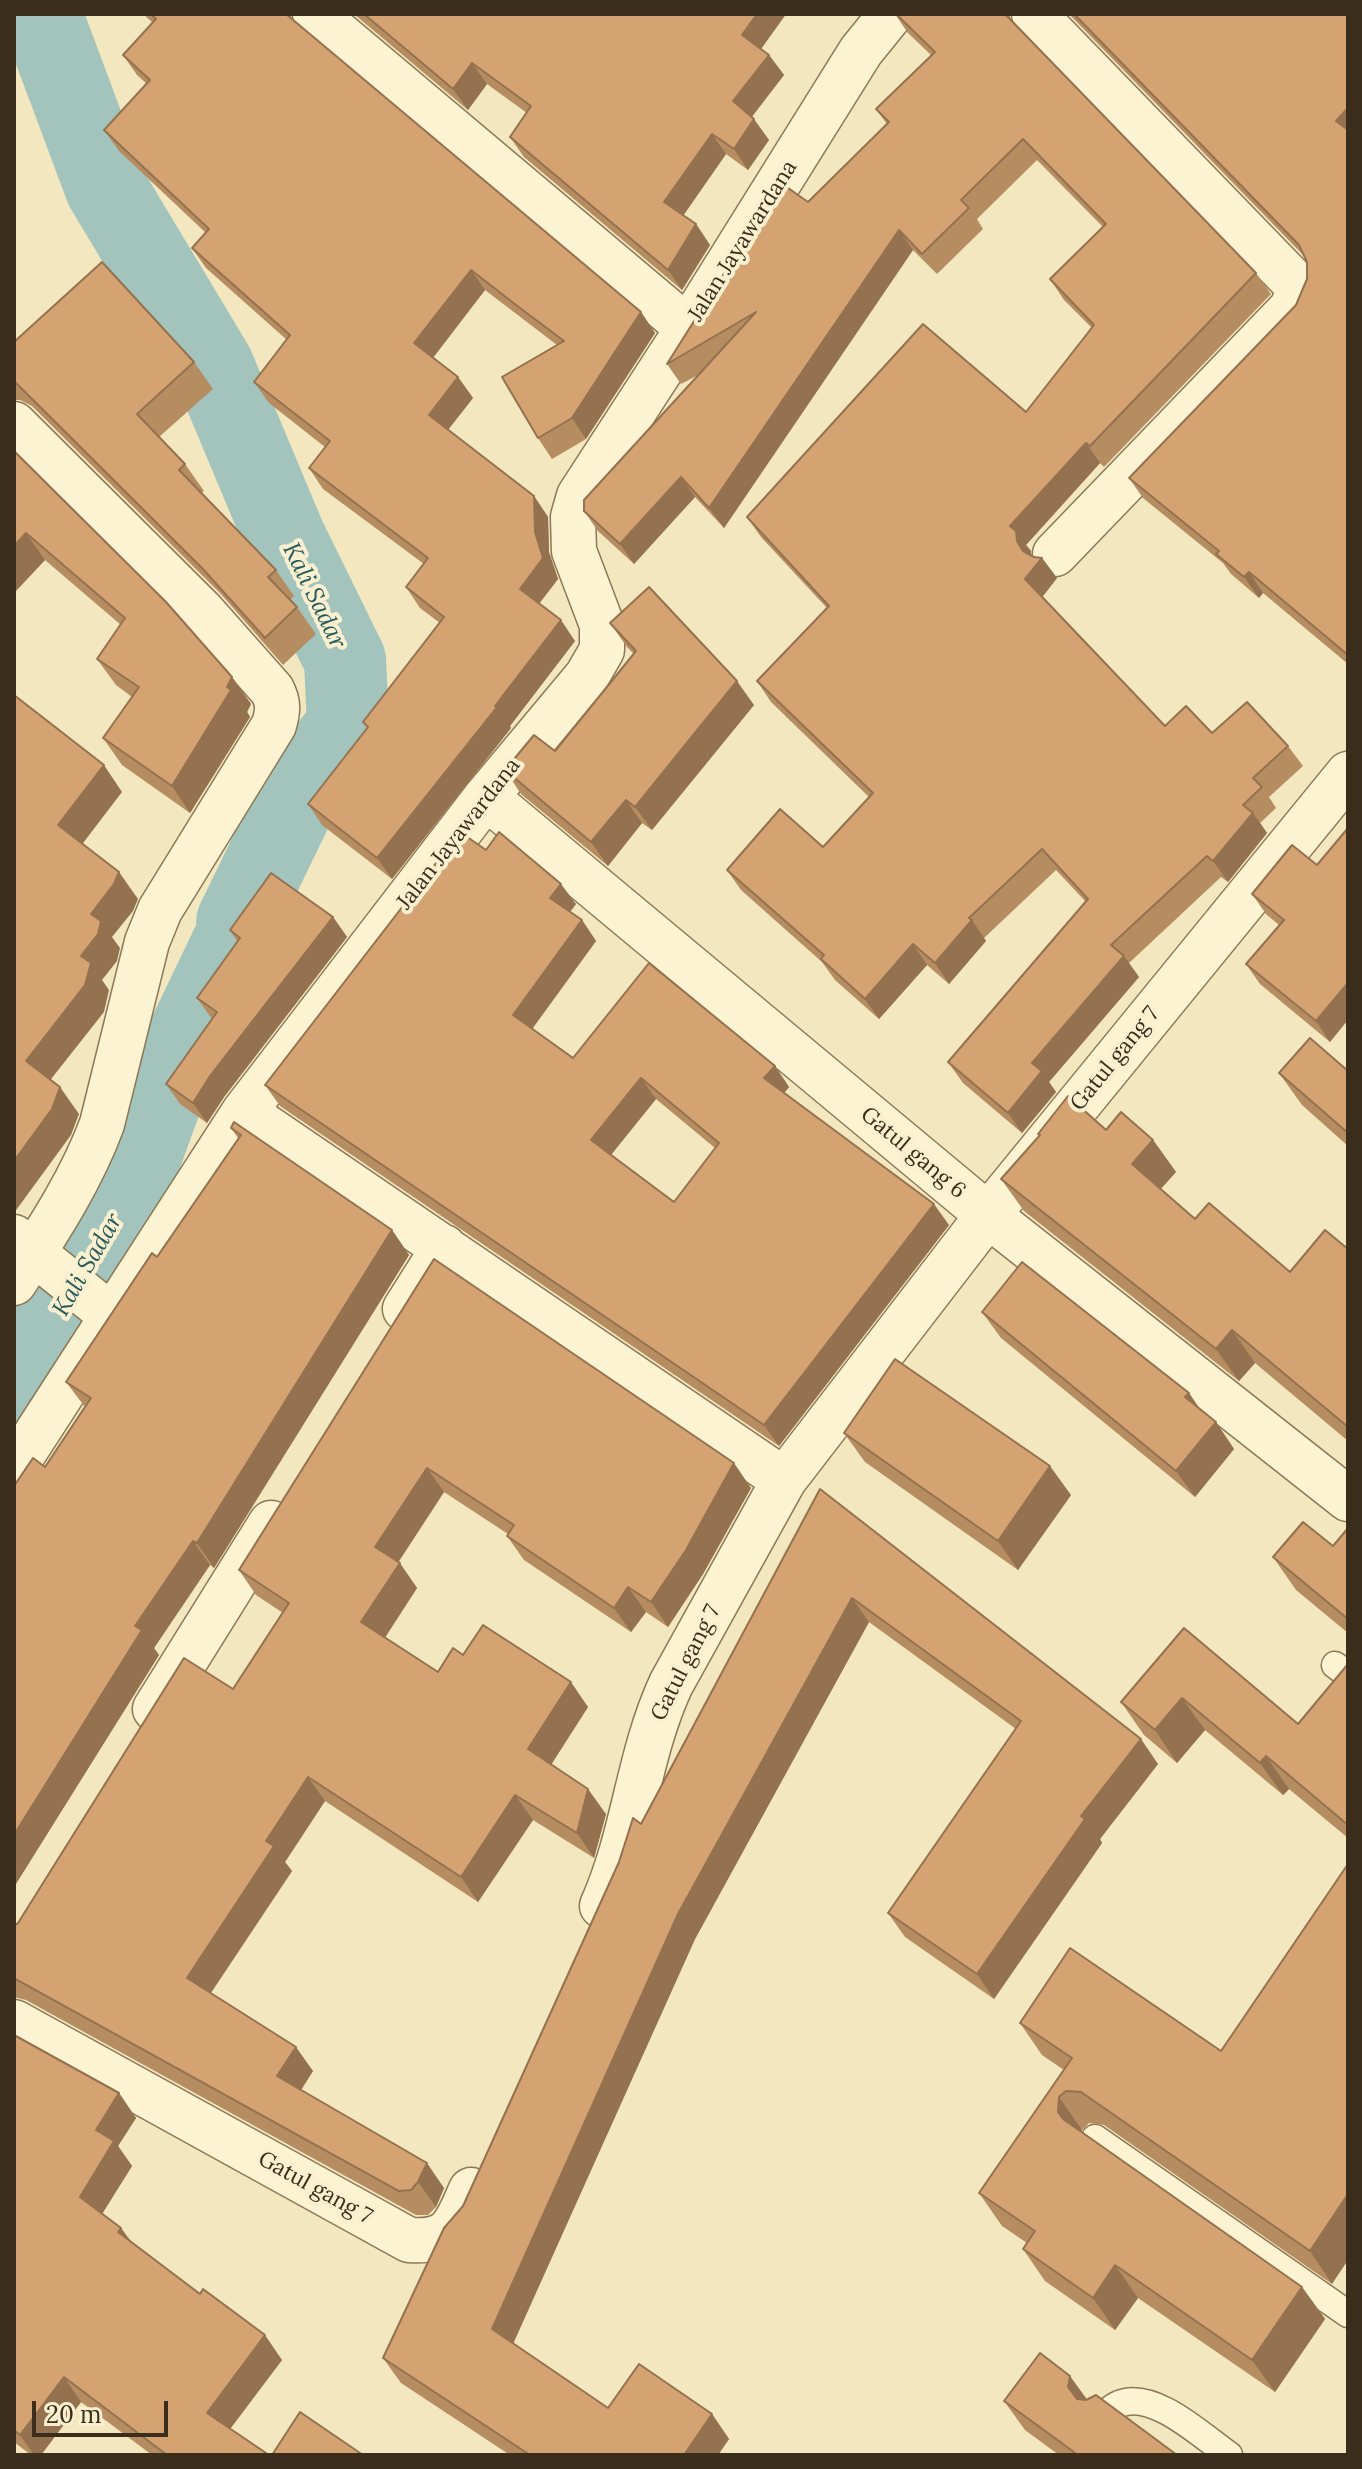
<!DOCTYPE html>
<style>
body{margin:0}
#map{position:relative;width:1362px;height:2469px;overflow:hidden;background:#f2e7bf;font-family:Lora,serif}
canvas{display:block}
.frame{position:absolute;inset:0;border:16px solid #3b2d1c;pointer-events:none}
.scale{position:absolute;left:32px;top:2401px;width:136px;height:36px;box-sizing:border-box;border:4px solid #3b2d1c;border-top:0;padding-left:10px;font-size:24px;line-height:28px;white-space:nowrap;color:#3b2d1c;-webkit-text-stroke:6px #f9f0d0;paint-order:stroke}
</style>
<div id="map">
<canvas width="1362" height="2469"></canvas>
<div class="frame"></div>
<div class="scale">20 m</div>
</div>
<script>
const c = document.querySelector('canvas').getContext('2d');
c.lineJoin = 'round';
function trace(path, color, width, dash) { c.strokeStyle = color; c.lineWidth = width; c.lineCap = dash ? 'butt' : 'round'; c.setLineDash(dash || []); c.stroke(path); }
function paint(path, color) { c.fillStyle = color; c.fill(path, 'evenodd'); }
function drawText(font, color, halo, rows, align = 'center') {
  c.font = font + ' Lora,serif'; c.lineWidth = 8; c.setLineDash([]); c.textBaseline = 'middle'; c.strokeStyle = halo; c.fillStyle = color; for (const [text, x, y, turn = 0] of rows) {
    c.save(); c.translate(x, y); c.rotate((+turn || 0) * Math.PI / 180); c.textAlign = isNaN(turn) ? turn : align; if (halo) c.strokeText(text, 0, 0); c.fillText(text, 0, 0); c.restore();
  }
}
trace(new Path2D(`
 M14 1384 113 1232 172 1070 242 924 237 922 306 780 348 725 345 660 285 538 213 366 106 188 41 14`), '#a3c4bd', 82);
const lane = new Path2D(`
 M1335 1665 1348 1675
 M1095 2138 1348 2314
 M1104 2414C1108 2411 1114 2406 1119 2404 1153 2389 1203 2437 1229 2455`);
const street = new Path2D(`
 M315 14 688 328
 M1034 14 1295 283 1298 291 1292 308 1055 554
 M14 424 203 612 272 690C279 703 278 711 274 725L160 910 147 942 102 1124C81 1181 47 1232 14 1283
 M486 797 988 1215 1348 1499
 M244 1112 784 1480
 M14 1237 113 1317
 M405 1309 444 1247
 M14 1468 244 1112 486 797 587 676 602 650V625L574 551 573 517 579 496 688 328 861 51 891 14
 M155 1709 271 1523
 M602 1906C634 1835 638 1755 671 1684L784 1480 988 1215 1348 774
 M14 2022 409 2240C452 2243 455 2225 471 2190`);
trace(lane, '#8d7856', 29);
trace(street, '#8d7856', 47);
trace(lane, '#fcf3d3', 26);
trace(street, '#fcf3d3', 44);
paint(new Path2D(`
 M143 14H291V18L641 312 655 333 586 439 552 459 538 438 557 345 485 290 433 358 458 377 473 398 448 430 534 496 548 517 549 552 558 579 539 604 575 641 510 726 511 728 392 879 322 825 308 804 367 728 363 722 440 623 420 608 406 587 424 564 323 489 309 468 325 447 269 403 254 382 287 340 206 268 192 248 206 233 119 151 104 130 147 84 137 75 123 55 152 22Z
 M354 14H786L761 49 769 55 784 75 751 117 769 140 748 170 726 154 683 216 696 224 710 245 682 290 524 157 510 137 527 113 487 84 468 110Z
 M895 14H1010V19L1256 273 1271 294 1104 467 1100 463 1026 545 1031 551V556L1034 557 1042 558 1057 578 1042 597 1165 726 1288 746 1303 766 1269 797 1276 808 1260 823 1267 833 1228 882 1221 877 1129 963 1139 977 1049 1082 1056 1092 1022 1133 963 1083 948 1062 1086 902 1056 870 984 938 986 941 949 984 927 965 879 1019 835 980 822 962 741 890 727 870 823 847 869 797 771 702 757 681 827 608 761 537 747 517 1026 412 1092 328 1064 300 1050 279 1103 227 1037 160 977 219 983 229 937 274 913 250 724 528 695 497 634 564 598 531 584 511 700 374 681 384 667 364 808 202 887 124 876 109 931 55 908 33Z
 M1069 14H1348V664L1263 593 1259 598 1231 574 1223 563 1143 498 1129 478 1296 305 1307 279V262L1305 257Z
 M14 342 194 362 213 389 159 437 185 464 204 491 201 493 276 570 294 596 290 600 297 607 316 634 283 665 221 594 32 406 20 400H14Z
 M14 451 232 677 251 704 247 712 250 717 190 813 122 765 103 738 132 697 116 685 97 659 121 625 45 560 14 593Z
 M610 623 754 705 652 830 642 823 608 866 521 794 505 770 555 751 634 654 627 647Z
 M486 850 576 904 570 912 582 920 596 941 532 1029 573 1058 775 1066 789 1087 784 1093 949 1225 779 1446 280 1106 265 1085ZM656 1099 715 1148 674 1202 611 1155Z
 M1317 865 1330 1042 1260 984 1246 964 1279 925 1266 914 1252 894Z
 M333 917 347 937 224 1097 207 1123 180 1104 166 1084 212 1019 197 998 237 941 230 930Z
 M1348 1071V1146L1302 1105 1279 1073Z
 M231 1128 392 1230 409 1255 214 1568 210 1565 154 1648 159 1655 14 1887V1486L45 1467 85 1407 66 1382 157 1257 238 1138Z
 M1106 1130 1153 1140 1176 1172 1161 1189 1195 1219 1290 1272 1348 1249V1441L1255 1363 1239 1381 1024 1211 1001 1179Z
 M434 1259 751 1488 703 1574 668 1627 646 1612 631 1632 524 1560 507 1536 508 1534 444 1492 398 1562 417 1588 385 1637 438 1672 463 1655 588 1707 551 1765 606 1814 594 1858 533 1820 478 1902 325 1801 285 1862 292 1871 211 1993 313 2071 301 2090 444 2188 436 2207 428 2215H416L26 2000 14 1997V1926L233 1689 283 1613 256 1595 239 1570Z
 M982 1312 1189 1393 1200 1409 1216 1422 1234 1449 1195 1497 1001 1338Z
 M844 1433 1071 1495 1018 1570 865 1462Z
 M820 1489 1158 1764 1100 1839 1102 1843 994 1999 905 1937 888 1913 1016 1729 869 1622 695 1939 513 2343 608 2408 712 2414 729 2439 718 2455H510L401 2383 383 2358 463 2206 641 1824Z
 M1348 1528V1633L1296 1590 1273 1557 1333 1546Z
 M1184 1628 1298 1724 1348 1664V1838L1289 1789 1283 1795 1205 1730 1177 1763 1144 1735 1121 1702Z
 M1020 2023 1221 2051 1332 2284 1104 2125 1089 2123 1082 2130 1081 2132 1302 2287 1325 2319 1275 2392 1138 2298 1115 2330 1045 2281 1023 2249 1027 2243 1002 2226 979 2193 1064 2070 1042 2055Z
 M14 2035 119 2093 136 2118 118 2146 132 2166 102 2214 121 2228 131 2241 282 2360 230 2429 269 2455H152L81 2402 41 2455H31L14 2442Z
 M1004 2401 1177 2455H1059L1025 2430Z`), '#b68c61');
paint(new Path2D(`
 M757 14H786L756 56 742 35Z
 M769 55 784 75 748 122 733 101Z
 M472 63 487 84 468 110 453 89Z
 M1348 108V137L1336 121Z
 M754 119 769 140 748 170 734 149Z
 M712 134 726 154 678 223 664 202Z
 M696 224 710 245 682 290 668 270Z
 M899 230 913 250 724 528 709 508Z
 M471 270 485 290 428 364 414 343Z
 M641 312 655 333 586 439 572 418Z
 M458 377 473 398 443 436 429 415Z
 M1086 443 1100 463 1026 545 1031 551V562L1042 558 1057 578 1040 600 1025 579 1017 541 1010 526Z
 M681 477 695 497 634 564 620 544Z
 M534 496 548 517 549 552 558 579 534 610 520 589 535 532Z
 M26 533 45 560 14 593V546Z
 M1249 572 1263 593 1259 598 1244 577Z
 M561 620 575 641 510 726 511 728 392 879 377 858Z
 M232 677 251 704 247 712 250 717 190 813 172 786Z
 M737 681 754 705 652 830 635 807Z
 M104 765 122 792 77 851 58 825Z
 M626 800 642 823 608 866 591 842Z
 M1253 813 1267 833 1228 882 1213 861Z
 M119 872 138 899 133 911 112 937 120 948 117 961 102 980 109 990 104 1012 44 1088 26 1061 81 956 91 914Z
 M561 884 576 904 565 918 550 898Z
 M333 917 347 937 224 1097 207 1123 193 1103 210 1076Z
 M582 920 596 941 527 1036 513 1015Z
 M972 920 986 941 949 984 935 963Z
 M913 944 927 965 879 1019 865 999Z
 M1124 956 1139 977 1049 1082 1056 1092 1022 1133 1008 1113 1032 1063Z
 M1348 983V1020L1330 1042 1316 1021Z
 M775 1066 789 1087 779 1099 764 1078Z
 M641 1078 656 1099 606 1161 591 1140Z
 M60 1087 79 1114 71 1135 14 1213V1161Z
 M1153 1140 1176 1172 1154 1196 1132 1164Z
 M934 1204 949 1225 779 1446 764 1425Z
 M392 1230 409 1255 214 1568 197 1543Z
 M1232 1330 1255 1363 1239 1381 1216 1349Z
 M1189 1393 1207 1420 1185 1397Z
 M1216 1422 1234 1449 1195 1497 1176 1471Z
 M734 1463 751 1488 703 1574 668 1627 651 1602Z
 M1050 1466 1071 1495 1018 1570 998 1541Z
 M427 1468 444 1492 392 1572 375 1547Z
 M193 1541 210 1565 154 1648 159 1655 14 1887V1835L135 1626Z
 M400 1563 417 1588 379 1647 361 1622Z
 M628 1587 646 1612 631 1632 614 1608Z
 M852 1598 869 1622 695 1939 509 2353 492 2329 678 1914Z
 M571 1682 588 1707 545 1774 528 1749Z
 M1182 1698 1205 1730 1177 1763 1155 1730Z
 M1141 1739 1158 1764 1100 1839 1102 1843 994 1999 977 1974 1081 1816Z
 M1266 1756 1289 1789 1283 1795 1260 1763Z
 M308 1777 325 1801 285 1862 292 1871 204 2003 187 1978 266 1841Z
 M588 1789 606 1814 594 1858 577 1833Z
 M515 1795 533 1820 478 1902 461 1877Z
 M296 2047 313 2071 294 2101 277 2076Z
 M119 2093 136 2118 118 2146 132 2166 97 2222 80 2197 96 2130Z
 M1059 2097 1082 2130 1080 2144 1058 2112Z
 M427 2163 444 2188 436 2207 418 2182Z
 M1348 2194V2260L1332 2284 1310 2251Z
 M121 2228 138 2253 118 2232Z
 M1115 2265 1138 2298 1115 2330 1093 2298Z
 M1302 2287 1325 2319 1275 2392 1252 2360Z
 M265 2335 282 2360 224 2437 207 2413Z
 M1070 2376 1091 2405 1088 2417 1068 2387Z
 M64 2377 81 2402 41 2455H34L20 2435Z
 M712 2414 729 2439 718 2455H684Z`), '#94724f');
const building = new Path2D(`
 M151 14H286L641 312 572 418 538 438 502 377 564 341 520 308 471 270 414 343 458 377 429 415 534 496 535 532 543 558 520 589 561 620 495 706 497 707 377 858 308 804 368 727 363 722 444 617 406 587 428 558 309 468 330 441 254 382 290 335 192 248 209 229 104 130 150 80 123 55 156 19Z
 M364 14H757L742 35 769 55 733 101 754 119 734 149 712 134 664 202 696 224 668 270 510 137 531 106 472 63 453 89Z
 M896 14H1005L1256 273 1090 446 1086 443 1010 526 1016 531 1017 541 1023 551 1034 557 1042 558 1025 579 1165 726 1186 706 1212 733 1247 702 1288 746 1253 778 1262 787 1243 805 1253 813 1213 861 1207 856 1111 945 1124 956 1032 1063 1042 1071 1008 1113 948 1062 1088 899 1042 849 969 918 972 920 935 963 913 944 865 999 821 959 824 955 727 870 780 809 823 847 873 793 757 681 829 606 747 517 923 324 1026 412 1094 325 1050 279 1106 224 1023 139 961 200 969 208 922 254 899 230 709 508 681 477 620 544 584 511V500L756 312 667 364 781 183 808 202 889 122 876 109 935 52Z
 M1074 14H1348V108L1336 121 1348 130V655L1249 572 1244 577 1216 554 1219 551 1129 478 1296 305 1307 279V262L1299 245Z
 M102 262 194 362 137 414 185 464 179 470 276 570 268 577 297 607 265 638 202 568 14 381V342Z
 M14 451 166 602 232 677 227 687 231 690 172 786 103 738 139 687 97 659 125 618 26 533 14 546Z
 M649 587 737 681 635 807 626 800 591 842 505 770 534 735 555 751 636 651 610 623Z
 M14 695 104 765 58 825 119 872 114 884 91 914 101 921 98 934 81 956 91 963 85 985 26 1061 60 1087 52 1109 14 1161Z
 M1348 828V983L1316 1021 1246 964 1284 920 1252 894 1292 845 1317 865Z
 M460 832 486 850 499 832 561 884 550 898 582 920 513 1015 573 1058 649 963 775 1066 764 1078 934 1204 764 1425 265 1085ZM641 1078 719 1143 674 1202 591 1140Z
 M271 873 333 917 210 1076 193 1103 166 1084 217 1012 197 998 240 938 230 930Z
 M1310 1038 1348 1071V1133L1279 1073Z
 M1068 1096 1106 1130 1121 1112 1153 1140 1132 1164 1195 1219 1209 1203 1290 1272 1325 1230 1348 1249V1427L1232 1330 1216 1349 1001 1179 1040 1135 1038 1134Z
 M234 1122 392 1230 197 1543 193 1541 135 1626 142 1630 14 1835V1523L15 1521 14 1520V1486L33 1458 45 1467 91 1398 66 1382 152 1253 157 1257 241 1135 231 1128Z
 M434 1259 734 1463 686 1550 651 1602 628 1587 614 1608 507 1536 514 1525 427 1468 375 1547 400 1563 361 1622 438 1672 453 1648 463 1655 483 1625 571 1682 528 1749 588 1789 577 1833 515 1795 461 1877 308 1777 266 1841 274 1846 187 1978 296 2047 277 2076 427 2163 418 2182 411 2190 399 2191 14 1978V1926L18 1923 184 1658 233 1689 289 1603 239 1570Z
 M1022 1262 1189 1393 1185 1397 1216 1422 1176 1471 982 1312Z
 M895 1359 1050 1466 998 1541 844 1433Z
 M820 1489 1141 1739 1081 1816 1085 1819 977 1974 888 1913 1021 1721 852 1598 678 1914 492 2329 608 2408 639 2364 712 2414 684 2455H530L383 2358 444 2228 463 2206 619 1862 633 1818 641 1824Z
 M1303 1522 1333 1546 1348 1528V1619L1273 1557Z
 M1184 1628 1298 1724 1348 1664V1825L1266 1756 1260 1763 1182 1698 1155 1730 1121 1702Z
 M1348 1864V2194L1310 2251 1081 2092 1066 2091 1059 2097 1058 2112 1063 2119 1302 2287 1252 2360 1115 2265 1093 2298 1023 2249 1035 2231 979 2193 1072 2058 1020 2023 1070 1948 1221 2051Z
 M14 2035 119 2093 96 2130 114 2141 80 2197 121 2228 118 2232 200 2294 203 2289 265 2335 207 2413 269 2455H167L64 2377 20 2435 14 2430Z
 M1040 2353 1070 2376 1068 2387 1077 2399 1086 2400 1096 2395 1177 2455H1078L1004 2401Z
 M300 2412 363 2455H272Z`);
paint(building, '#d4a371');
trace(building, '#94724f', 2);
drawText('22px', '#3b2d1c', '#f9f0d0', [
 ["Jalan Jayawardana",743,241,-58],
 ["Jalan Jayawardana",459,834,-52],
 ["Gatul gang 7",1115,1059,-51],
 ["Gatul gang 6",913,1153,40],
 ["Gatul gang 7",686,1663,-63],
 ["Gatul gang 7",315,2188,29]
]);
drawText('italic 24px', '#295b5c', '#f9f0d0', [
 ["Kali Sadar",314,596,64],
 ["Kali Sadar",88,1265,-60]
]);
</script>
